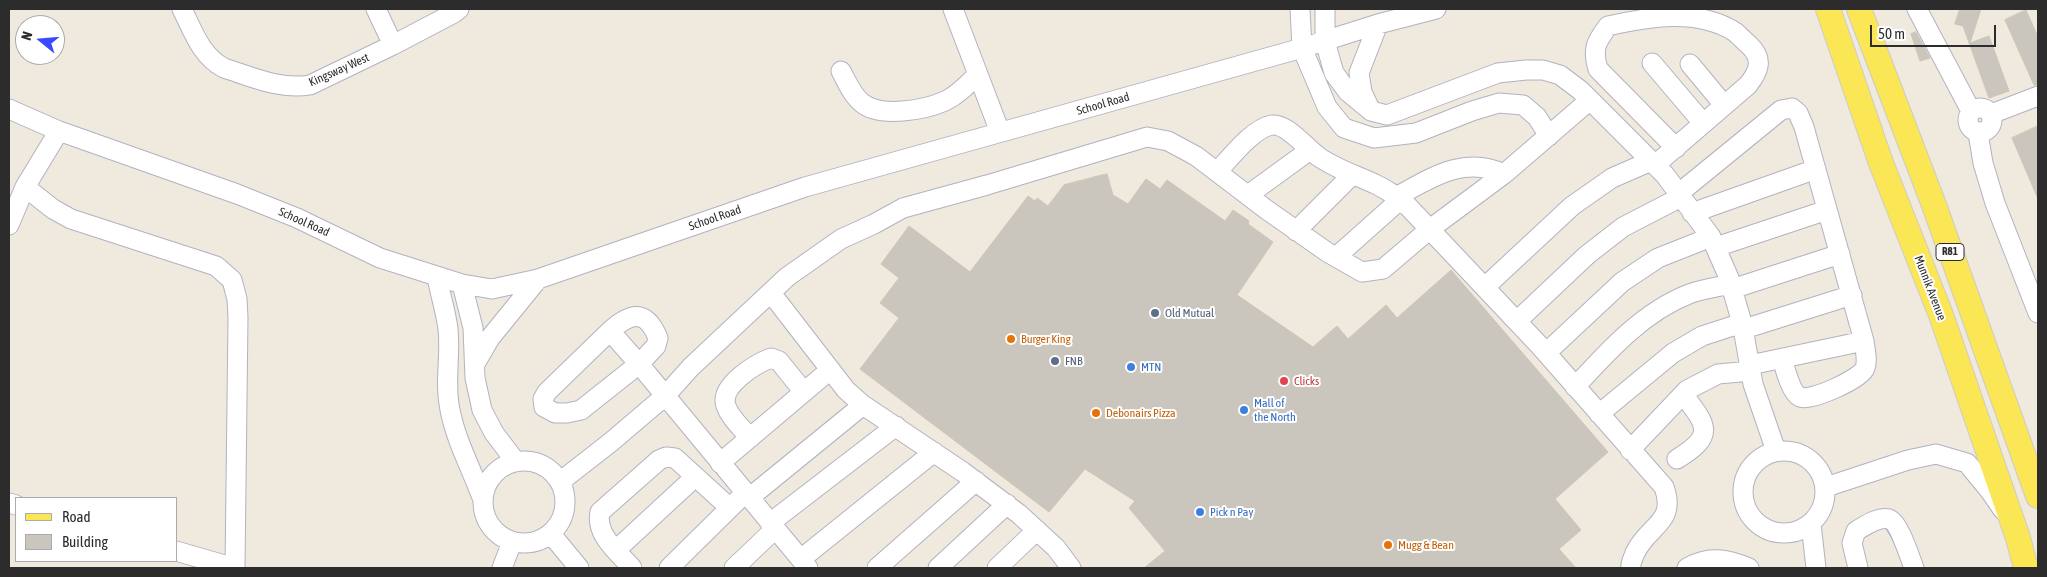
<!DOCTYPE html>
<style>
body{margin:0}
#map{position:relative;width:2047px;height:577px;overflow:hidden;background:#efe9de;font-family:"Asap Condensed",sans-serif}
canvas{display:block}
.frame{position:absolute;inset:0;border:10px solid #2c2c2c;pointer-events:none}
.legend{position:absolute;left:15px;top:497px;width:162px;height:65px;box-sizing:border-box;background:#fff;border:1px solid #ababab;margin:0;padding:6px 9px;list-style:none;font-size:15px;color:#2c2c2c}
.legend li{display:flex;align-items:center;gap:10px;height:25px}
.legend b{width:25px;border:1px solid #ababab}
.north{position:absolute;left:15px;top:15px;width:50px;height:50px;box-sizing:border-box;background:#fff;border:1px solid #ababab;border-radius:50%;rotate:287deg;font-size:14px;font-weight:700;line-height:20px;text-align:center;color:#2c2c2c}
.north::after{content:'';display:block;margin:auto;width:18px;height:22px;background:#3a4aff;clip-path:polygon(50% 0,100% 100%,50% 72%,0 100%)}
.scale{position:absolute;left:1870px;top:25px;width:126px;height:22px;box-sizing:border-box;border:2px solid #2c2c2c;border-top:0;padding-left:6px;font-size:15px;line-height:18px;white-space:nowrap;color:#2c2c2c;-webkit-text-stroke:4px #fff;paint-order:stroke}
</style>
<div id="map">
<canvas width="2047" height="577"></canvas>
<div class="frame"></div>
<ul class="legend">
<li><b style="height:6px;background:#fbe656"></b>Road</li>
<li><b style="height:14px;background:#cac6bd"></b>Building</li>
</ul>
<div class="north">N</div>
<div class="scale">50 m</div>
</div>
<script>
const c = document.querySelector('canvas').getContext('2d');
c.lineJoin = 'round';
function paint(path, color) { c.fillStyle = color; c.fill(path, 'evenodd'); }
function trace(path, color, width, dash) { c.strokeStyle = color; c.lineWidth = width; c.lineCap = dash ? 'butt' : 'round'; c.setLineDash(dash || []); c.stroke(path); }
function drawText(font, color, halo, rows, align = 'center') {
  c.font = font + ' "Asap Condensed",sans-serif'; c.lineWidth = 4; c.setLineDash([]); c.textBaseline = 'middle'; c.strokeStyle = halo; c.fillStyle = color; for (const [text, x, y, turn = 0] of rows) {
    c.save(); c.translate(x, y); c.rotate((+turn || 0) * Math.PI / 180); c.textAlign = isNaN(turn) ? turn : align; if (halo) c.strokeText(text, 0, 0); c.fillText(text, 0, 0); c.restore();
  }
}
const building = new Path2D(`
 M1960 9H1981L1970 43 1989 36 2009 91 1989 98 1963 26 1955 24Z
 M2026 10 2038 37V85H2034L2005 20Z
 M1916 32 1930 58 1920 61 1911 34Z
 M2038 126V199L2012 138Z
 M1107 174 1113 195 1128 204 1146 179 1160 189 1167 180 1225 221 1233 210 1249 221 1248 224 1273 242 1237 295 1313 347 1337 326 1348 339 1386 305 1397 318 1451 270 1608 452 1555 499 1581 530 1559 549 1576 568H1144L1165 551 1129 508 1135 501 1085 469 1049 512 860 369 899 318 880 303 899 278 881 264 909 226 970 272 1028 196 1035 201 1037 198 1048 206 1064 185Z`);
paint(building, '#cac6bd');
trace(building, '#cbc6b7', 1);
const minor = new Path2D(`
 M182 9C193 31 201 56 224 68 252 77 280 90 310 85L393 45 454 13 459 9
 M376 9 393 45
 M953 9 1000 132
 M1300 9 1302 48 1327 107 1344 128 1374 138 1416 133 1472 111 1499 103 1523 105 1537 117 1549 136
 M1325 9V41L1334 73 1348 92 1371 111 1387 115 1498 73 1526 70H1543L1560 75 1580 90 1665 175 1711 237 1729 278 1742 323 1753 384 1776 451
 M1917 9 1971 111
 M1652 63 1703 123
 M1690 64 1724 105
 M841 71C847 82 852 95 862 103 880 118 925 110 945 101 958 95 968 84 978 74
 M1968 120a12 12 0 1 1 24 0a12 12 0 1 1-24 0Z
 M9 109 59 131 237 194 297 218 380 258 462 284 492 289 538 279 805 187 1302 48 1378 24 1436 9
 M1370 109 1362 92 1359 73 1378 24
 M1991 114 2038 96
 M59 131 25 187 53 209 71 219 216 266 232 280 237 299 238 318 235 568
 M1978 133 1983 163 1995 203 2038 313
 M1655 165 1748 85C1759 71 1764 59 1749 45 1744 41 1740 36 1735 32 1697 8 1648 17 1608 26 1596 42 1592 49 1598 69L1676 148
 M1217 172C1230 158 1253 128 1272 125 1287 123 1307 149 1319 157 1336 169 1356 175 1375 184 1384 188 1392 194 1401 199L1540 346 1664 487C1677 523 1648 525 1635 553 1633 559 1630 563 1631 568
 M1678 194 1781 110 1792 108 1798 113 1804 127 1864 341C1865 350 1868 360 1865 368 1861 379 1810 402 1800 397 1791 393 1785 368 1782 359
 M1248 195 1310 150
 M1396 197C1431 178 1464 155 1504 174
 M1692 213 1816 169
 M9 225 25 187
 M1296 231 1352 175
 M1716 247 1827 210
 M1336 257 1401 199
 M437 277C440 294 446 312 448 329 451 356 444 383 450 410 456 441 472 470 483 500
 M462 284 473 328 475 378 482 410 494 433 516 462
 M1485 287 1572 206 1612 178 1651 161
 M1732 289 1840 254
 M771 293 846 390 863 405 963 472 1019 514 1056 548 1071 568
 M1517 321 1587 255 1623 227 1681 197
 M1744 329 1852 295
 M610 331C631 312 646 309 658 338L656 346 639 364 808 568
 M610 331 639 364 581 410 567 413H555L544 407 543 399 547 392Z
 M1546 353 1622 282 1658 258 1711 237
 M475 364 490 338 538 279
 M1750 365 1864 341
 M1575 387C1608 351 1643 312 1689 294 1702 289 1717 287 1731 284
 M1599 414 1673 353 1702 336 1742 323
 M750 438C742 428 730 418 726 406 719 386 755 364 771 358L779 361 804 392
 M1630 450 1687 390 1718 374 1751 371
 M1743 492a41 41 0 1 1 82 0a41 41 0 1 1-82 0Z
 M1677 459C1716 435 1707 426 1683 394
 M483 502a41 41 0 1 1 82 0a41 41 0 1 1-82 0Z
 M720 463 830 370
 M561 481 611 442 665 396 691 367 787 277 841 239 874 224 903 208 987 185 1147 137 1168 141 1196 156 1267 210 1327 252 1362 272 1383 269 1430 229 1504 174 1590 100
 M1826 487 1908 460 1936 454 1967 463 1990 491 2003 510
 M749 498 863 405
 M9 503 16 505
 M770 523 896 426
 M1811 524 1816 568
 M551 534 579 568
 M616 550 695 477
 M176 551 235 568
 M801 559 934 452
 M502 568 512 542
 M632 568C618 552 595 535 600 512L659 460 666 457 675 458 730 508
 M669 568 739 499
 M734 568 775 529
 M877 568 976 481
 M938 568 1007 504
 M997 568 1037 530
 M1687 568C1709 555 1727 559 1749 568
 M1858 568 1852 543 1856 531C1865 526 1878 516 1889 519 1899 522 1910 558 1914 568`);
const major = new Path2D(`
 M1828 9 1881 163 1941 315 2018 538 2026 568
 M1859 9 1934 205 2038 496`);
trace(minor, '#b2b2c1', 21);
trace(major, '#ccc', 26);
trace(minor, '#fff', 19);
trace(major, '#fbe656', 24);
for (const [x, y, r, color] of [
 [1155,313,5,"#5c6f8a"],
 [1011,339,5,"#e8710a"],
 [1055,361,5,"#5c6f8a"],
 [1131,367,5,"#3f7fe0"],
 [1284,381,5,"#e0444e"],
 [1244,410,5,"#3f7fe0"],
 [1096,413,5,"#e8710a"],
 [1200,512,5,"#3f7fe0"],
 [1388,545,5,"#e8710a"]
]) { const dot = new Path2D(); dot.arc(x, y, r, 0, 2 * Math.PI); c.fillStyle = color; c.fill(dot); trace(dot, '#fff', 2); }
for (const [x, y, w] of [
 [1950,252,28]
]) { const box = new Path2D(); box.roundRect(x - w / 2, y - 8.5, w, 17, 4); c.fillStyle = '#fff'; c.fill(box); trace(box, '#2c2c2c', 1); }
drawText('bold 11px', '#2c2c2c', null, [
 ["R81",1950,252]
]);
drawText('12px', '#2c2c2c', '#fff', [
 ["Kingsway West",339,70,-24],
 ["School Road",1103,104,-16],
 ["School Road",715,218,-19],
 ["School Road",304,222,24],
 ["Munnik Avenue",1930,288,69]
]);
drawText('12px', '#4e5e75', '#fff', [
 ["Old Mutual",1165,313],
 ["FNB",1065,361]
], 'left');
drawText('12px', '#c56008', '#fff', [
 ["Burger King",1021,339],
 ["Debonairs Pizza",1106,413],
 ["Mugg & Bean",1398,545]
], 'left');
drawText('12px', '#366cbe', '#fff', [
 ["MTN",1141,367],
 ["Mall of",1254,403],
 ["the North",1254,417],
 ["Pick n Pay",1210,512]
], 'left');
drawText('12px', '#be3a42', '#fff', [
 ["Clicks",1294,381]
], 'left');
</script>
